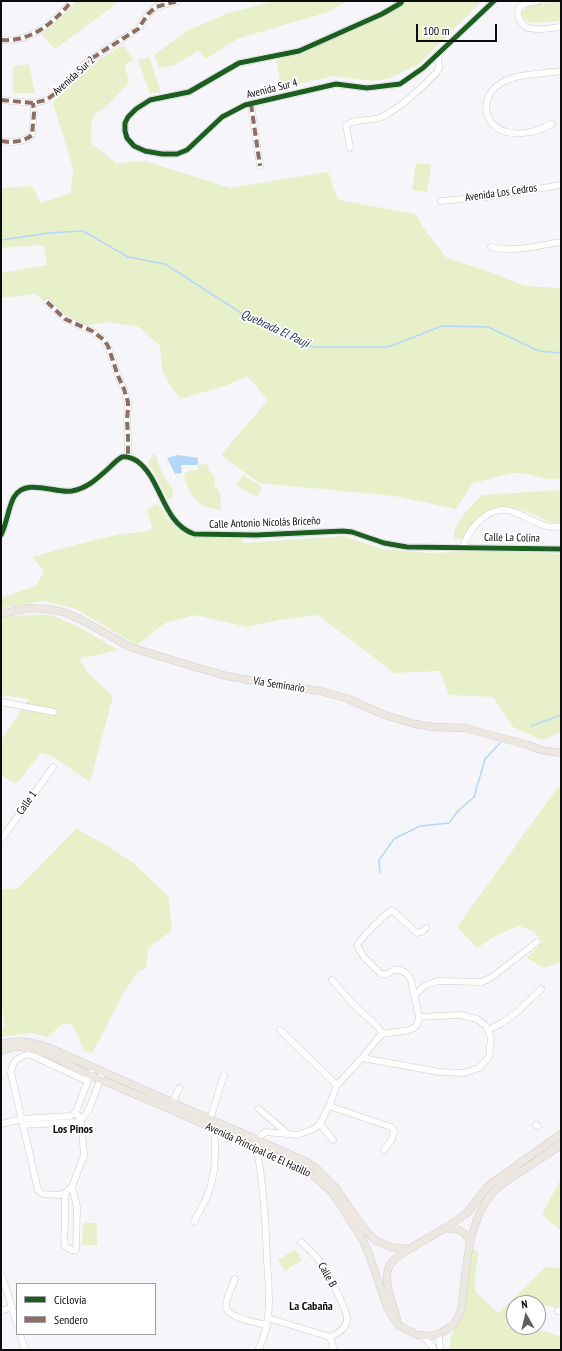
<!DOCTYPE html>
<meta charset="utf-8">
<style>
body{margin:0}
#map{position:relative;width:562px;height:1351px;overflow:hidden;background:#f6f5fa;font-family:"PT Sans Narrow",sans-serif}
canvas{display:block}
.frame{position:absolute;inset:0;border:2px solid #0c0b0e;pointer-events:none}
.legend{position:absolute;left:16px;top:1283px;width:140px;height:52px;box-sizing:border-box;background:#fff;border:1px solid #9e9d9f;margin:0;padding:5px 7px;list-style:none;font-size:12px;color:#0c0b0e}
.legend li{display:flex;align-items:center;gap:8px;height:20px}
.legend b{width:20px;border:1px solid #9e9d9f}
.north{position:absolute;left:506px;top:1295px;width:40px;height:40px;box-sizing:border-box;background:#fff;border:1px solid #9e9d9f;border-radius:50%;rotate:352deg;font-size:11px;font-weight:700;line-height:16px;text-align:center;color:#0c0b0e}
.north::after{content:'';display:block;margin:auto;width:14px;height:18px;background:#5e5d61;clip-path:polygon(50% 0,100% 100%,50% 72%,0 100%)}
.scale{position:absolute;left:416px;top:24px;width:81px;height:18px;box-sizing:border-box;border:2px solid #0c0b0e;border-top:0;padding-left:5px;font-size:12px;line-height:14px;white-space:nowrap;color:#0c0b0e;-webkit-text-stroke:3px #fff;paint-order:stroke}
</style>
<div id="map">
<canvas width="562" height="1351"></canvas>
<div class="frame"></div>
<ul class="legend">
<li><b style="height:5px;background:#1b5e20"></b>Ciclovía</li>
<li><b style="height:5px;background:#8d6e63"></b>Sendero</li>
</ul>
<div class="north">N</div>
<div class="scale">100 m</div>
</div>
<script>
const c = document.querySelector('canvas').getContext('2d');
c.lineJoin = 'round';
function paint(path, color) { c.fillStyle = color; c.fill(path, 'evenodd'); }
function trace(path, color, width, dash) { c.strokeStyle = color; c.lineWidth = width; c.lineCap = dash ? 'butt' : 'round'; c.setLineDash(dash || []); c.stroke(path); }
function drawText(font, color, halo, rows, align = 'center') {
  c.font = font + ' "PT Sans Narrow",sans-serif'; c.lineWidth = 3.5; c.setLineDash([]); c.textBaseline = 'middle'; c.strokeStyle = halo; c.fillStyle = color; for (const [text, x, y, turn = 0] of rows) {
    c.save(); c.translate(x, y); c.rotate((+turn || 0) * Math.PI / 180); c.textAlign = isNaN(turn) ? turn : align; if (halo) c.strokeText(text, 0, 0); c.fillText(text, 0, 0); c.restore();
  }
}
paint(new Path2D(`
 M77 1H120L55 49 42 35Z
 M275 1H348L328 12 237 39 206 59 198 51 175 65 159 68 154 55 187 31 228 13Z
 M406 1H482L419 64 390 78 373 81 333 76 281 88 276 61 403 5Z
 M561 1V21L531 23 523 17 522 12 530 5Z
 M123 45 134 59 125 65 129 83 107 106 94 115 91 125V143L116 163 145 161 230 188 328 172 338 200 415 214 427 233 447 258 493 273 525 286 561 288V478C547 483 533 473 519 473 509 472 484 481 473 483L456 509 394 496 259 483 221 455 268 400 247 376 227 385 181 399 171 387 162 371 160 346 139 327 107 322 86 326 62 321 36 294 1 298V273L47 265 44 245 1 248V188L32 186 41 203 71 193 73 168 53 103 90 65Z
 M149 57 161 92 150 94 138 60Z
 M29 64 35 93H13V66Z
 M416 163 431 165 427 192 412 190Z
 M154 453C158 457 157 461 159 465 162 474 166 482 173 488L172 499H168L148 462Z
 M207 464 209 471 215 477 214 485 220 492 221 510C215 509 207 508 202 505 192 498 185 485 184 474L188 471 198 470V465Z
 M243 475 262 487 257 497 236 485Z
 M561 490V523C546 522 548 521 535 515 519 508 501 503 485 514 478 519 470 532 464 540L457 539 454 538C453 523 472 505 482 495Z
 M158 503 169 520 186 535 190 536H242L243 543 343 536 383 549 429 553 495 551 561 554V732L542 740 513 727 493 697 449 695 440 671 394 673 318 615 279 620 247 627 195 615 165 623 137 645 76 609 45 601 1 608V598L36 586 44 571 32 557C62 548 92 540 122 534 131 532 145 534 152 528L147 509Z
 M49 614 77 626 118 650 79 659 89 674 113 696 90 782 52 756 41 753 16 784 1 775V740L29 699 1 695V617Z
 M558 787 561 789V962L544 968 527 958 543 941 533 931 519 926 495 936 477 948 457 927Z
 M76 829 101 842 132 862 169 897 172 930 148 949 146 969 138 971 123 994 93 1052 84 1051 76 1031 70 1023 61 1025 48 1037 30 1033 1 1037V1030L5 1025 1 1004V890L18 888Z
 M561 1179V1231L542 1214Z
 M83 1223H97V1245H82Z
 M472 1248 479 1253 475 1275V1291L498 1313 546 1267 561 1268V1306L555 1308 538 1304V1303L528 1302 514 1303V1310L511 1313 514 1316V1327H527L561 1336V1350H449L451 1337 455 1328 463 1315Z
 M295 1249 302 1260 285 1271 278 1260Z`), '#e8f0ca');
paint(new Path2D(`
 M178 455 198 458V465H181L182 473 175 474 167 458Z`), '#b4d8f9');
trace(new Path2D(`
 M1 240 49 233 83 231 128 257 165 264 252 320 314 347H388L442 326 488 327 539 351 561 353
 M531 726 561 715
 M380 873 379 860 394 839 420 826 449 823 458 811 474 797 485 759 500 743`), '#b4d8f9', 1.5);
const minor = new Path2D(`
 M402 1 401 3 382 14 299 51 239 63 189 92 150 100 136 109 128 117 125 123V131L127 138 134 146 145 151 162 154H177L187 150 222 117 245 105 336 84 367 88 400 84 423 68 494 1
 M538 1C533 2 524 2 520 7 515 14 521 27 529 28 538 31 551 28 561 27
 M1 40C32 42 53 23 72 1
 M1 100 33 103 46 100 64 87 86 62 138 29 148 14 156 7 178 1
 M251 104 260 166
 M552 124C539 131 521 136 507 132 482 126 479 96 501 83 518 73 542 74 561 71
 M1 141C12 143 24 142 32 135L34 113 33 103
 M350 148 346 125C354 119 369 121 379 118 396 112 424 86 437 72L439 68 438 55
 M441 201 486 197 561 185
 M491 247C512 253 540 245 561 242
 M47 302 65 319 92 331 104 340 108 346 118 376 124 389 128 402V408L127 420 128 437V457
 M1 535C7 523 8 508 14 497 26 477 55 494 72 491 88 488 99 477 110 467 114 463 118 459 122 457 128 456 132 458 137 461 162 479 162 523 194 534L256 535 343 531 352 532 384 543 407 547 561 549
 M463 547C467 535 474 524 484 517 513 495 534 533 561 526
 M1 702 54 712
 M1 840 53 767
 M332 980 353 1004 377 1026 383 1034
 M414 996 424 986 438 981 482 982 492 977 537 942
 M280 1030 337 1085
 M488 1030 502 1023 517 1012 541 989
 M362 1058 440 1072 464 1073 479 1068 489 1057 491 1038 486 1026 477 1019 460 1015 419 1017
 M173 1102 179 1088
 M329 1106 391 1127 394 1131 392 1139 384 1150
 M259 1109 288 1134
 M76 1112 81 1120 84 1155 72 1187 65 1193 59 1195 43 1194 38 1190 11 1073C12 1060 17 1058 29 1054L87 1081
 M210 1119 224 1075
 M1 1124 22 1119 71 1116 76 1112 93 1067
 M320 1124 333 1140
 M24 1125 77 1122C91 1116 97 1085 103 1071
 M536 1125 538 1126
 M65 1193V1223L64 1239 65 1246 71 1250H76L77 1207 72 1187
 M194 1222C199 1211 207 1200 210 1188 216 1169 216 1149 214 1129
 M1 1273 17 1324
 M235 1279C232 1287 226 1298 226 1306 226 1318 258 1323 267 1325
 M1 1311 12 1307
 M558 1311H561
 M268 1318 330 1337C337 1334 346 1328 347 1320 348 1310 325 1268 318 1259 313 1253 307 1247 301 1242
 M20 1334 25 1350
 M439 1334 440 1350
 M423 1336 433 1347V1350
 M330 1337 334 1350
 M258 1350C273 1322 269 1291 267 1260 266 1222 263 1185 257 1148 258 1141 259 1135 266 1132L297 1135 314 1129 320 1124 329 1106 337 1085 362 1058 378 1038 383 1034 409 1030 414 1028 417 1025 419 1017 411 980 406 973 401 970H394L387 974H381L364 957 357 946C358 941 386 913 392 910L417 933 423 931 426 928`);
const major = new Path2D(`
 M1 614 28 608 48 609 63 612 80 619 130 647 195 667 227 676 260 682 320 691 346 698 385 715 415 724 433 727 465 728 528 745 541 750 561 753
 M1 1044C17 1039 32 1042 47 1047L307 1162 317 1169 336 1188 364 1229 375 1240 390 1247 409 1249 445 1228 466 1214 489 1185 561 1134
 M1 1051 15 1047H23L46 1053 83 1072 179 1113 307 1171 314 1176 333 1193 363 1240 370 1257 387 1307 398 1325 417 1335 431 1336 439 1334 452 1326 457 1319 461 1310C466 1272 467 1219 495 1190 503 1182 515 1175 525 1169 537 1161 549 1153 561 1145
 M445 1228C458 1229 466 1230 470 1243
 M397 1319C393 1303 380 1276 392 1262 396 1257 404 1253 409 1249`);
trace(minor, '#cccccf', 7);
trace(major, '#d0cfd2', 8);
trace(minor, '#fefefe', 6);
trace(major, '#ece7e1', 7);
trace(new Path2D(`
 M1 40C32 42 53 23 72 1
 M1 100 33 103 46 100 64 87 86 62 138 29 148 14 156 7 178 1
 M251 104 260 166
 M1 141C12 143 24 142 32 135L34 113 33 103
 M47 302 65 319 92 331 104 340 108 346 118 376 124 389 128 402V408L127 420 128 437V457`), '#8d6e63', 4, [8, 4]);
trace(new Path2D(`
 M402 1 401 3 382 14 299 51 239 63 189 92 150 100 136 109 128 117 125 123V131L127 138 134 146 145 151 162 154H177L187 150 222 117 245 105 336 84 367 88 400 84 423 68 494 1
 M1 535C7 523 8 508 14 497 26 477 55 494 72 491 88 488 99 477 110 467 114 463 118 459 122 457 128 456 132 458 137 461 162 479 162 523 194 534L256 535 343 531 352 532 384 543 407 547 561 549`), '#1b5e20', 5);
drawText('11px', '#0c0b0e', '#fff', [
 ["Avenida Sur 2",74,76,-42],
 ["Avenida Sur 4",272,89,-14],
 ["Avenida Los Cedros",501,193,-8],
 ["Calle Antonio Nicolás Briceño",265,523,-2],
 ["Calle La Colina",512,538,1],
 ["Vía Seminario",279,685,9],
 ["Calle 1",27,803,-55],
 ["Avenida Principal de El Hatillo",258,1150,25],
 ["Calle B",327,1275,61]
]);
drawText('italic 12px', '#142f46', '#fff', [
 ["Quebrada El Paují",275,329,25]
]);
drawText('bold 12px', '#0c0b0e', '#fff', [
 ["Los Pinos",73,1130],
 ["La Cabaña",311,1307]
]);
</script>
